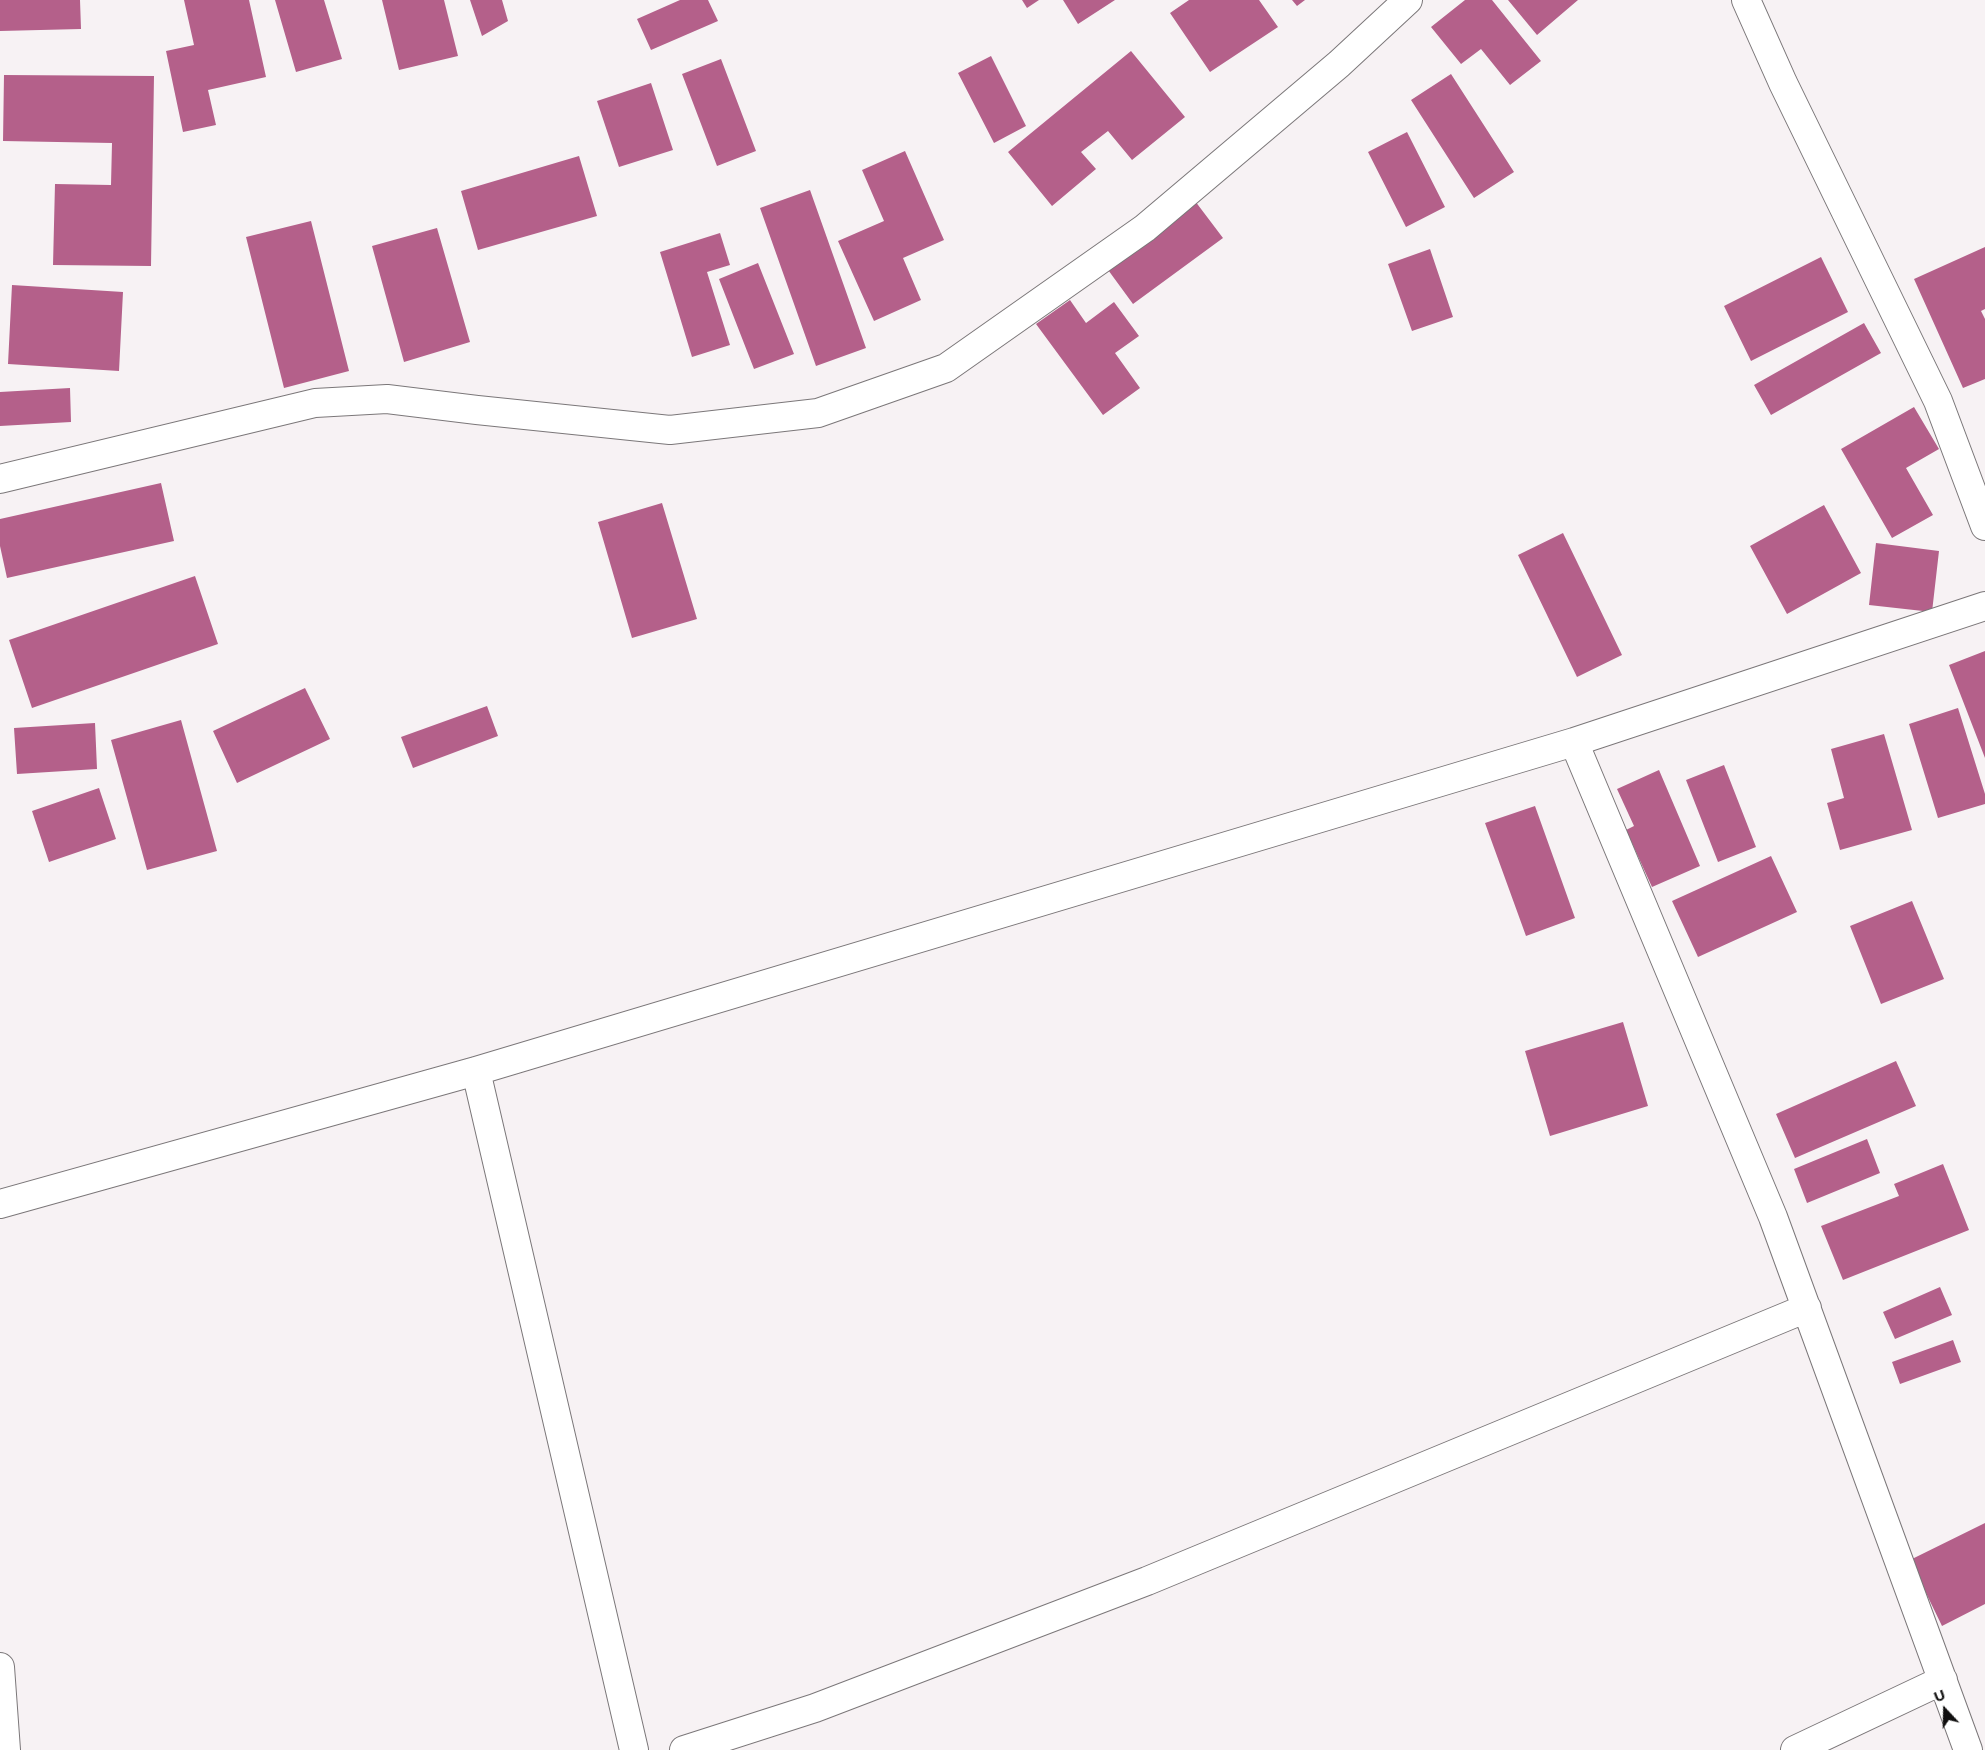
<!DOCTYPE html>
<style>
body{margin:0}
#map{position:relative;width:1985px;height:1750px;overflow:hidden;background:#f7f2f4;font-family:Montserrat,sans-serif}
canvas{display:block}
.north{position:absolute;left:1920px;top:1685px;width:50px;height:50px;-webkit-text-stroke:4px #fff;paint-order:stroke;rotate:339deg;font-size:14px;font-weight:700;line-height:20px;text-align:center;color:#100f0f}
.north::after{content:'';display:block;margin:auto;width:18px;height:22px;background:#100f0f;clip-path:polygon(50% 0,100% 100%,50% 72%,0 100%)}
</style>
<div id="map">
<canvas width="1985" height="1750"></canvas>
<div class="north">U</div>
</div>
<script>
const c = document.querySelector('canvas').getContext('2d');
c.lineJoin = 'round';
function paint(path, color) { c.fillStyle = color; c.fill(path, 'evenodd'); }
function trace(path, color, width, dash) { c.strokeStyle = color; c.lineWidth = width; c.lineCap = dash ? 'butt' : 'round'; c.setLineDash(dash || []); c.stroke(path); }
paint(new Path2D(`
 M0 0H80L81 29 0 31Z
 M184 0H249L266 77 208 90 216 125 183 132 166 51 194 45Z
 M275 0H324L342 59 296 72Z
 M382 0H444L458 56 399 70Z
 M470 0H502L508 21 482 36Z
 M680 0H708L718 21 651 50 637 19Z
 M1022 0H1039L1027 8Z
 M1063 0H1115L1078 24Z
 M1189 0H1259L1278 27 1210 72 1170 13Z
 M1292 0H1305L1297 6Z
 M1465 0H1492L1541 61 1510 85 1481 49 1461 64 1431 27Z
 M1508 0H1578L1537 35Z
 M1131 51 1185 117 1132 160 1108 131 1081 152 1096 169 1052 206 1008 152Z
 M991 56 1026 126 994 143 958 73Z
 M721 59 756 151 717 166 682 74Z
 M1451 74 1514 172 1474 198 1411 100Z
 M4 75 154 76 151 266 53 265 55 184 111 185 112 143 3 141Z
 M651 83 673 150 619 167 597 101Z
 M1407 132 1445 207 1406 227 1368 152Z
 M905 151 944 240 903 258 921 300 874 321 838 241 884 221 862 170Z
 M579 156 597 216 478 250 461 191Z
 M810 190 866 348 816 366 760 208Z
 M1192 197 1223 238 1133 304 1103 263Z
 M311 221 349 371 284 388 246 237Z
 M437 228 470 342 404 362 372 246Z
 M720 233 730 265 707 272 730 345 692 357 660 252Z
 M1985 247V309L1981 311 1985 319V379L1963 388 1914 279Z
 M1430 249 1453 317 1412 331 1388 264Z
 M1821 257 1848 312 1751 361 1724 306Z
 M758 263 794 354 754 369 719 279Z
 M12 285 123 292 119 371 8 364Z
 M1070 300 1086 323 1114 302 1139 336 1115 353 1140 388 1103 415 1036 324Z
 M1864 323 1881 353 1771 415 1754 385Z
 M70 388 71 422 0 426V392Z
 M1914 407 1939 449 1906 468 1933 515 1892 538 1841 449Z
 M161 483 174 541 7 578 0 546V519Z
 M662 503 697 619 632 638 598 522Z
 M1824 505 1861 573 1787 614 1750 546Z
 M1563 533 1622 655 1577 677 1518 555Z
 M1876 543 1939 551 1932 612 1869 605Z
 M195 576 218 644 32 708 9 640Z
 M1985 651V758L1949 665Z
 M305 688 330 739 237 783 213 731Z
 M487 706 498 736 413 768 401 737Z
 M1958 708 1985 794V804L1938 818 1909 724Z
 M181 720 217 851 147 870 111 740Z
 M95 723 97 769 17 774 14 728Z
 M1884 734 1912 830 1840 850 1827 803 1844 798 1831 749Z
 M1724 765 1756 847 1718 862 1686 780Z
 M1659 770 1700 866 1652 887 1626 830 1634 826 1617 789Z
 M99 788 116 839 49 862 32 811Z
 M1535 806 1575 918 1526 936 1485 823Z
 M1771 856 1797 912 1698 957 1672 901Z
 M1912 901 1944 979 1881 1004 1850 926Z
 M1623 1022 1648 1106 1550 1136 1525 1051Z
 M1896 1061 1916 1106 1795 1158 1776 1114Z
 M1867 1139 1880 1173 1807 1203 1794 1169Z
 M1943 1164 1969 1230 1843 1280 1821 1226 1899 1196 1894 1184Z
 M1940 1287 1952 1315 1895 1339 1883 1312Z
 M1953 1340 1961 1362 1900 1384 1892 1362Z
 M1985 1523V1604L1942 1626 1910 1560Z`), '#b4608a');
const minor = new Path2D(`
 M1746 0 1783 83 1938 401 1985 526
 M0 479 315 403 387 399 477 410 670 430 818 413 946 368 1145 228 1339 64 1408 0
 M1574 742 1773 1217 1968 1750
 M476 1071 634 1750
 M0 1204 476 1071 1574 742 1985 606
 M684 1750 815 1708 1147 1581 1807 1308
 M1795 1750 1943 1680`);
const major = new Path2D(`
 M0 1667 6 1750`);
trace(minor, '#7b7779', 30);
trace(major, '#7b7779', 30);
trace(minor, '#fff', 28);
trace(major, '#fff', 28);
</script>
